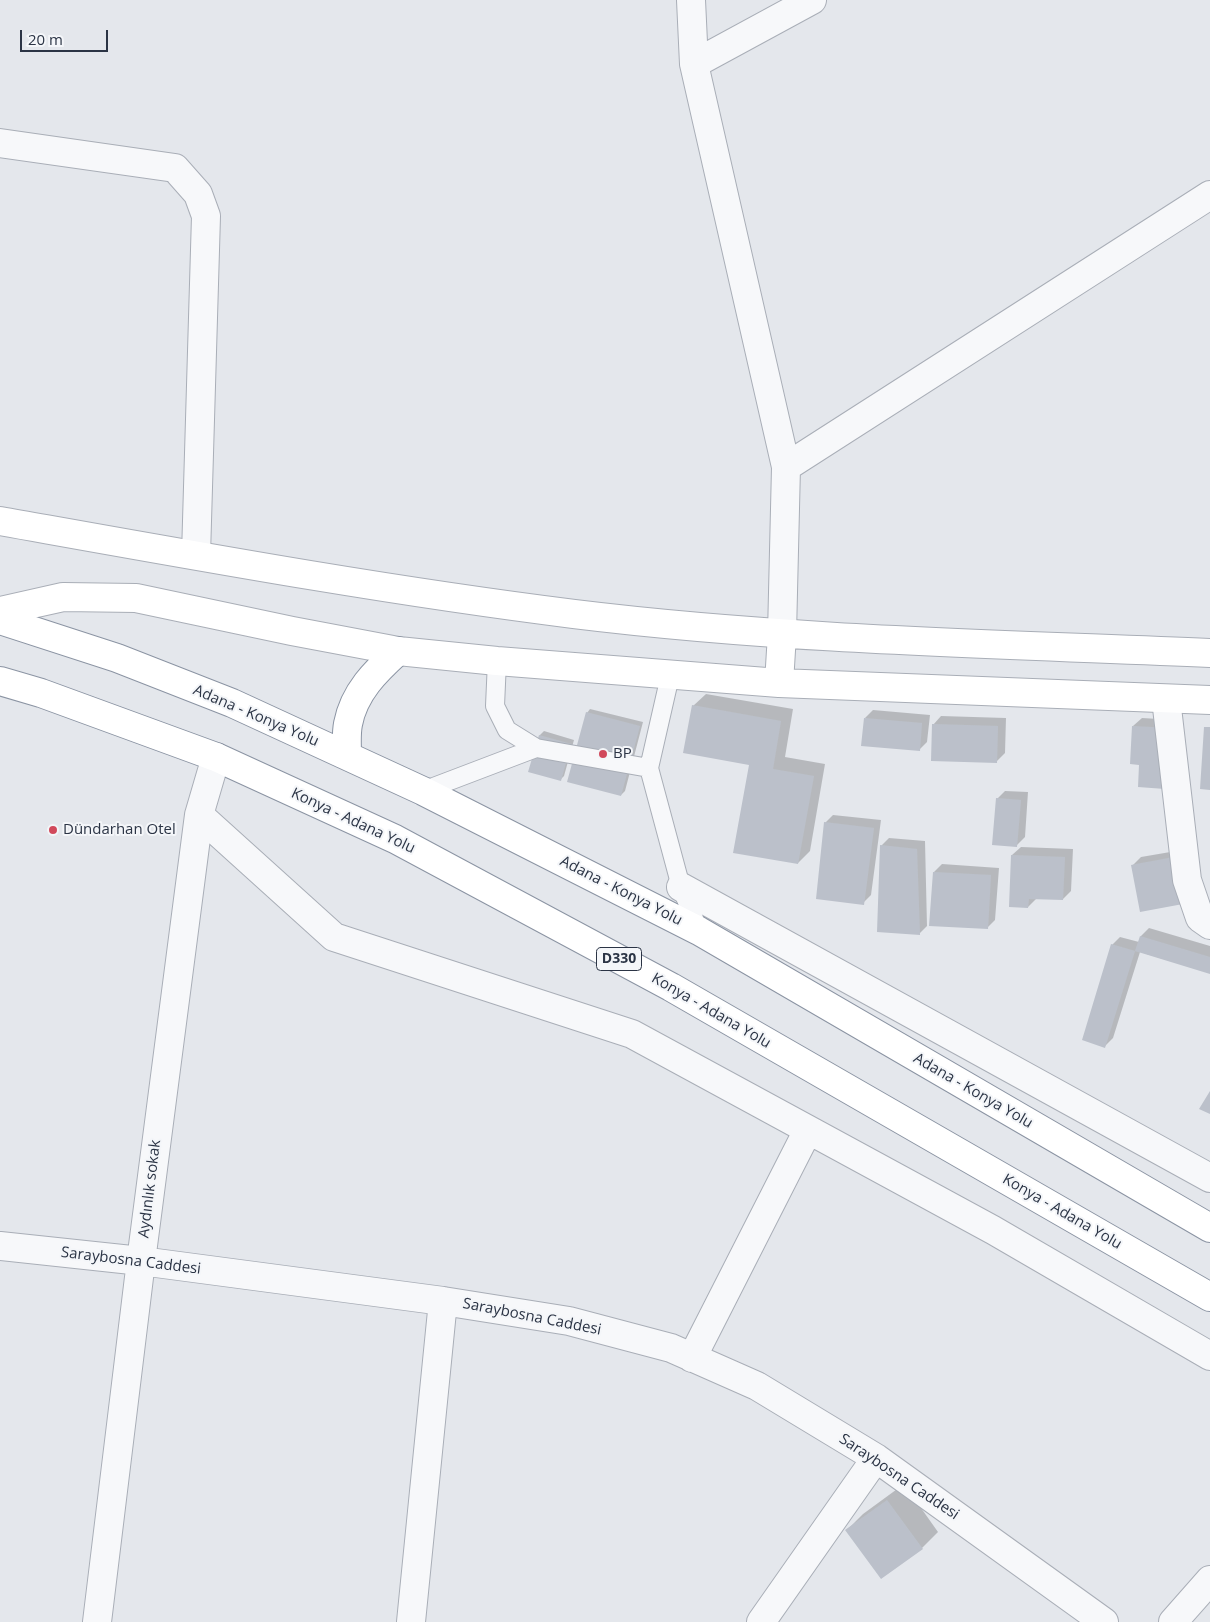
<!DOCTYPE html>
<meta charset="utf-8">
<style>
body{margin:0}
#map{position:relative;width:1210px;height:1622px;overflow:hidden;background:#e4e7ec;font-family:"Open Sans",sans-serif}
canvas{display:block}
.scale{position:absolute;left:20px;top:30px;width:88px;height:22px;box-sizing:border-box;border:2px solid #2b3445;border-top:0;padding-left:6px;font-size:15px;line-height:18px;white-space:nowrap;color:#2b3445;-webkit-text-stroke:4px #f4f6f9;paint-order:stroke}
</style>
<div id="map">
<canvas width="1210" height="1622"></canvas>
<div class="scale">20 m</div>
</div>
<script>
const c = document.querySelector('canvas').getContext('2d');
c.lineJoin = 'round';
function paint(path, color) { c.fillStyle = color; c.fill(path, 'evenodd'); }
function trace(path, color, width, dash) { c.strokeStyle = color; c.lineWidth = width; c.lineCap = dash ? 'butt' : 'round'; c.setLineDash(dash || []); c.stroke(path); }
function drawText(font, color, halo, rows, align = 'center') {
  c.font = font + ' "Open Sans",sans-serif'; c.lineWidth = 4; c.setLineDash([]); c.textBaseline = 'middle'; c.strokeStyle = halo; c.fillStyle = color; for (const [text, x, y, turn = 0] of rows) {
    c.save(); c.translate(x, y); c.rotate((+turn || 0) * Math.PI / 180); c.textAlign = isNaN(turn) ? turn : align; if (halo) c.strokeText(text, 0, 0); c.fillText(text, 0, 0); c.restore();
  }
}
paint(new Path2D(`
 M706 694 793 709 785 757 825 764 810 851 798 863 751 764 693 706Z
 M590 709 643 722 625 791 621 795 587 713Z
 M873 710 930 715 927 742 919 750 865 718Z
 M941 716 1006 718 1005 753 997 761 933 725Z
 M1142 718 1176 720 1140 764 1133 726Z
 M544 731 574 740 564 776 560 780 529 771 540 735Z
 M1005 791 1028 792 1025 837 1017 845 997 799Z
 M833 815 881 820 871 895 863 903 825 823Z
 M889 838 925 841 927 926 919 934 881 846Z
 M1021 847 1073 849 1071 891 1063 899H1036L1028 907 1012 855Z
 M1182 850 1190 895 1133 865 1141 857Z
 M942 864 999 868 995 920 987 928 934 872Z
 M1149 928 1210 946V973L1140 952 1113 1038 1105 1046 1112 945 1120 937 1139 942 1141 936Z
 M904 1484 938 1532 922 1548 881 1577 847 1530 863 1514Z`), '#0003');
paint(new Path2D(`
 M692 705 781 721 773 769 814 776 798 864 733 853 749 765 683 753Z
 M586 712 640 726 621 796 567 782Z
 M864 718 922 723 920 751 861 746Z
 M932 724 998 726 997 763 931 761Z
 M1132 726 1169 728 1165 789 1138 787 1139 765 1130 764Z
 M1204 727H1210V790L1200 789Z
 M539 735 571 744 561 781 528 772Z
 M996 798 1021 800 1017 847 992 845Z
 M824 822 874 828 864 905 816 899Z
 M880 845 917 849 920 935 877 932Z
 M1011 855 1065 857 1063 900 1029 899 1028 908 1009 907Z
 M1174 857 1183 904 1140 912 1131 865Z
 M933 872 991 875 988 929 929 926Z
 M1140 936 1210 957V974L1135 951Z
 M1111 944 1135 951 1105 1048 1082 1040Z
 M1210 1091V1114L1199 1109Z
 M887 1500 923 1549 881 1579 845 1530Z`), '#bbc0ca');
const service = new Path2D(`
 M497 661 495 706 507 730 536 748
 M649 768 670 676
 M423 791 536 748 649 768 681 887 699 931`);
const minor = new Path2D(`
 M691 0 694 64 786 467 782 634
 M694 64 812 0
 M0 143 175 168 198 194 206 216 196 555
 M786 467 1210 195
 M1166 699 1187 880 1200 918 1210 925
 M199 815 334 937 632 1034 993 1230 1210 1356
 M681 887 1210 1178
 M0 1246 141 1261 443 1301 569 1321 671 1348 757 1386 876 1458 1104 1622
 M692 1358 808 1130
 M97 1622 141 1261 199 815 216 757
 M411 1622 443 1301
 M761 1622 876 1458
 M1173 1622 1210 1580`);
const secondary = new Path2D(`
 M0 521C191 555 382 590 574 614 785 640 998 644 1210 653
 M0 611 63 597 136 598 292 631 398 651 497 661 779 683 1210 700
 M779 683 782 634`);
const trunk = new Path2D(`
 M0 620 117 658 232 703 423 791 699 931 1210 1228
 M0 681 41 693 216 757 395 839 671 987 1210 1297
 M347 755C347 745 346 734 348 724 354 692 376 671 398 651`);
trace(service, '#a9aeb7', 20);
trace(minor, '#a9aeb7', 30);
trace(secondary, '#a9aeb7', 30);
trace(trunk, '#8b94a3', 30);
trace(service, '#f7f8fa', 18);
trace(minor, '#f7f8fa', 28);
trace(secondary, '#fff', 28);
trace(trunk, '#fff', 28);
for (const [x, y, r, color] of [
 [603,754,5,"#d1495b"],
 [53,830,5,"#d1495b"]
]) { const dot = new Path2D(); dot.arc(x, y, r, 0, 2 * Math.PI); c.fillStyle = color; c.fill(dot); trace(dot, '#f4f6f9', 2); }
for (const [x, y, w] of [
 [619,959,45]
]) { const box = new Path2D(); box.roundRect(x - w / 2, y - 11.5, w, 23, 4); c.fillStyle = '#f4f6f9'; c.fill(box); trace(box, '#2b3445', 1); }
drawText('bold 14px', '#2b3445', null, [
 ["D330",619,959]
]);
drawText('15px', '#2b3445', '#f4f6f9', [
 ["Adana - Konya Yolu",256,716,23],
 ["Konya - Adana Yolu",353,821,25],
 ["Adana - Konya Yolu",621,891,27],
 ["Konya - Adana Yolu",711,1011,30],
 ["Adana - Konya Yolu",973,1091,30],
 ["Aydınlık sokak",150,1189,-83],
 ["Konya - Adana Yolu",1062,1212,30],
 ["Saraybosna Caddesi",131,1261,7],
 ["Saraybosna Caddesi",532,1317,11],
 ["Saraybosna Caddesi",899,1477,34]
]);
drawText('15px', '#2b3445', '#f4f6f9', [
 ["BP",613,754],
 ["Dündarhan Otel",63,830]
], 'left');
</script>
